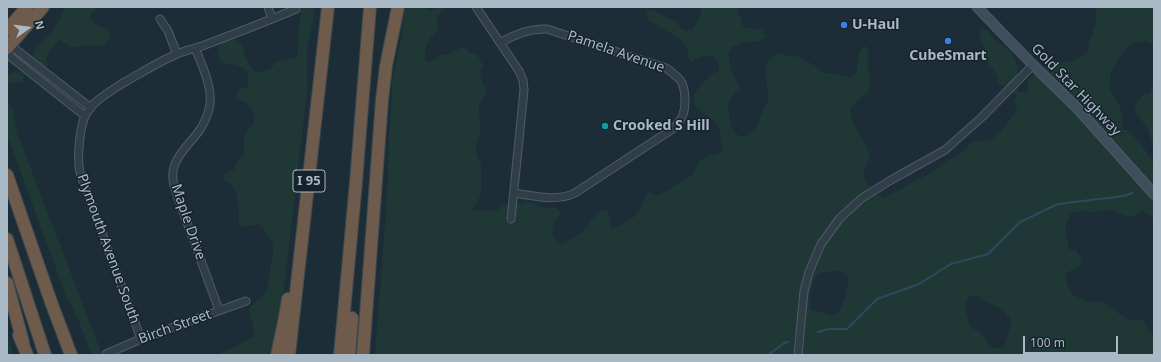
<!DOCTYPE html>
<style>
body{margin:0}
#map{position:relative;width:1161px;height:362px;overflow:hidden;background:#1d2d37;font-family:"Noto Sans",sans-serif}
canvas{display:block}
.frame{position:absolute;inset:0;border:8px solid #a9b9c5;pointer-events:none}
.north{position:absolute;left:8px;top:8px;width:40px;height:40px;-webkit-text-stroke:3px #16232b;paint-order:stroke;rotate:76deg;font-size:11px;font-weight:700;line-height:16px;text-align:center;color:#a9b9c5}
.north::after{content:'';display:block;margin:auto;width:14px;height:18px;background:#a9b9c5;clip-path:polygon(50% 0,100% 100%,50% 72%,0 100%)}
.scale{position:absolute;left:1023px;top:336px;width:95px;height:18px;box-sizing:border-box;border:2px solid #a9b9c5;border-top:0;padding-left:5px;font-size:12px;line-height:14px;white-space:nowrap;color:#a9b9c5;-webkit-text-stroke:3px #16232b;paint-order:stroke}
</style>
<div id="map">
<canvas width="1161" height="362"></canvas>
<div class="frame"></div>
<div class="north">N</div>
<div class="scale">100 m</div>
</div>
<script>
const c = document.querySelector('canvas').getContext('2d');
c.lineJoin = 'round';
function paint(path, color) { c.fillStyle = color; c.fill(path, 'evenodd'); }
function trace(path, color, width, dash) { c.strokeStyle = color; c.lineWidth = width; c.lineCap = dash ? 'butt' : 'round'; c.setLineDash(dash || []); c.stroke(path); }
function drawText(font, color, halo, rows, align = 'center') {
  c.font = font + ' "Noto Sans",sans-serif'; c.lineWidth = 3; c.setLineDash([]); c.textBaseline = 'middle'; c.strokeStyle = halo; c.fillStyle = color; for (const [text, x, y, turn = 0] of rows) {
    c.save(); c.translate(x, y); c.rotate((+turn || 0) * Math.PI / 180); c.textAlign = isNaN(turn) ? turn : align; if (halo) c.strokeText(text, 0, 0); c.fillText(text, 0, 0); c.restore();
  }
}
paint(new Path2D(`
 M66 7H100L91 13 90 17C93 21 96 25 101 27 105 29 107 29 110 33 106 52 98 44 84 45 80 46 75 48 71 47 67 46 64 42 60 40 54 45 48 52 45 60L48 65 45 68 34 57 33 54 35 49 47 37 57 24Z
 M301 7H315L307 52V91L303 127 283 296 272 355H217L254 337V329L249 310 251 306 263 296 267 289 273 252V245L269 237 262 226 258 224 242 227 239 224C238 207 241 197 230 183L225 182 223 179C225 172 229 171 235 170L236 163 245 152C243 146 243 136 247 131 248 128 252 126 254 124 255 116 253 106 245 102 242 100 240 100 236 97L238 91 241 88H245L248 86V72C240 64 234 65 223 63 219 58 217 54 217 48L224 42 236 39 242 45 245 56 253 70 258 72 270 70C277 58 285 59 297 58Z
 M404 7H426L429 11C437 9 437 7 446 7L437 17V23L439 28C430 38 422 47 426 61 433 63 434 58 440 56 444 54 447 55 450 54 456 52 458 47 465 48L469 53C478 53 480 59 483 66L480 72 482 82 486 90 485 96 479 105 480 133 476 146V155L481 165V194L478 200 474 206 473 211H499L500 204H524L525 202 533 203 540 207 556 208 561 212C559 217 555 219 554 223 550 232 553 243 563 244L581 233 597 214 600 211 606 210C611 215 609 222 612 229H614L633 218 642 207 647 193 649 192 656 196 660 195 692 175 701 160 706 157 722 152C723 148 722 144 721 140 720 132 719 125 713 120 706 113 693 110 693 97 693 93 709 76 712 74 715 72 716 74 718 71 719 69 719 64 719 62 712 51 700 56 691 62L688 57C691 40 661 28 649 21L647 16V10L652 9 670 19 676 20 679 26 685 31 692 30 698 21 702 7H737L743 27 763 30 766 37 760 41 741 43 732 47 728 53C730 61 730 71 735 79 737 82 739 83 740 87L731 98 729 102 728 107 729 114 731 125 735 133 741 137 750 135 757 127 764 108 769 99 765 74 766 65 769 60 776 54 782 53 789 57 796 56 816 66 822 72 834 75H840L848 77 857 74C858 66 856 48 866 46L869 53 867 65 870 78 869 90 850 108C851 117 854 126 859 134 862 140 867 145 869 153 871 164 858 169 868 185 871 190 879 194 884 198L921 178 934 172 943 164 968 148 969 145 973 141C994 142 999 136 1010 119 1012 117 1015 115 1016 112 1018 108 1015 103 1015 99L1017 96 1000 84 997 82 999 80C996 70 988 65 983 57L985 49 980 36V31L986 29C991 37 997 41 1004 46 1020 58 1018 74 1018 92L1027 93 1028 86 1027 81 1031 77 1052 62 1055 61 1066 63 1072 61 1082 56 1088 50 1090 41 1096 23V7H1154V45L1146 41 1132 44 1124 50 1111 72 1109 88C1114 95 1123 111 1123 119 1123 123 1121 124 1122 129L1129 131 1143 147 1154 163V219L1148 214 1142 211 1136 215 1128 217 1112 210 1091 212 1083 211 1071 213 1065 227 1069 249 1076 251 1081 258V266L1066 273 1065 276 1069 289 1073 295 1089 302 1101 301 1127 319 1134 321 1140 319 1144 322 1148 329 1154 336V355H375L387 199 389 137 392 100V82L402 35ZM839 270 848 275C848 278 849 282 848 285 847 290 842 311 837 313 832 317 827 314 823 312 817 310 813 313 809 307 811 297 810 278 820 273 824 271 834 272 839 270ZM976 295 984 301 996 306 1004 311 1012 321 1005 344 1001 348H993C987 343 987 340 982 335 979 331 974 329 970 327L965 310 966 300 971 296Z
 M16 71 21 72 24 76 23 82 12 83 7 85V74H9Z
 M1154 80V147L1147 127 1136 114 1135 105 1142 96 1150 93Z
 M7 100 12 109 19 138 102 355H92L78 319 66 296 7 135Z
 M7 332 14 355H7Z`), '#1f3836');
trace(new Path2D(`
 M818 332 829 329H847L877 299 919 284 951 264 988 254 1020 222 1058 204 1124 196 1132 193
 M768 355 784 343 788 342`), '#2c4a5e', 2);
const street = new Path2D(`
 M268 7 272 19
 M476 7 519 71 523 80 524 90 511 219
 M160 19 168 31 177 54
 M500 43C515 34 530 28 547 29L666 68C671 72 679 77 682 83 686 93 686 108 682 117 680 121 677 124 674 128L575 193C556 202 534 196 514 193
 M7 47 9 53 12 58 85 116
 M7 47 14 48 91 108
 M195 48C202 65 212 86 210 104 209 112 205 121 201 128 191 144 170 158 173 180 174 186 176 192 178 198L219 310
 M141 339 80 173C77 159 79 123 88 111 96 99 111 91 123 83 141 73 158 62 177 54 185 50 194 49 202 46 234 34 265 22 296 9
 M106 354 141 339 246 301
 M798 355 804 291 809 272 821 244 840 218 862 198 891 180 945 150 982 117 1033 65`);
const secondary = new Path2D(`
 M977 7 1033 65 1077 108 1154 194`);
const highway = new Path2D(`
 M7 30 27 7
 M7 48 43 7
 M7 175 51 302 71 355
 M7 239 45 355
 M7 283 23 342
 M19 335 27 355
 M277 355 284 322 288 299
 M289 355 328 7
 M340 355 356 182 370 7
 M349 355 352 318
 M363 355 382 100 386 66 398 7`);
trace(street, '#4d5c66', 9);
trace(secondary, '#4d5c66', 11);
trace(highway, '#3b4951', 14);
trace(street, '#303e47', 7);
trace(secondary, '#3e4e5b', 9);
trace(highway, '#6e5b4c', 12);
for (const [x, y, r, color] of [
 [844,25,4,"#3f7fe0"],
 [948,41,4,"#3f7fe0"],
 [605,126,4,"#0f9aa8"]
]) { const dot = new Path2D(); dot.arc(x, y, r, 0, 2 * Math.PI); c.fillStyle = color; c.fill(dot); trace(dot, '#16232b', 1.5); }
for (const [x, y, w] of [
 [309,181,32]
]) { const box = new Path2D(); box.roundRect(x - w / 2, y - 11, w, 22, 3); c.fillStyle = '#16232b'; c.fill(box); trace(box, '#a9b9c5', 1); }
drawText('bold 13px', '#a9b9c5', null, [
 ["I 95",309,181]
]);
drawText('bold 14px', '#a9b9c5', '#16232b', [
 ["U-Haul",852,25],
 ["CubeSmart",948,56,"center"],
 ["Crooked S Hill",613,126]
], 'left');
drawText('14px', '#a9b9c5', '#16232b', [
 ["Pamela Avenue",616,52,19],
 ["Gold Star Highway",1076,90,46],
 ["Maple Drive",188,222,71],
 ["Plymouth Avenue South",108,249,70],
 ["Birch Street",175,327,-20]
]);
</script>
